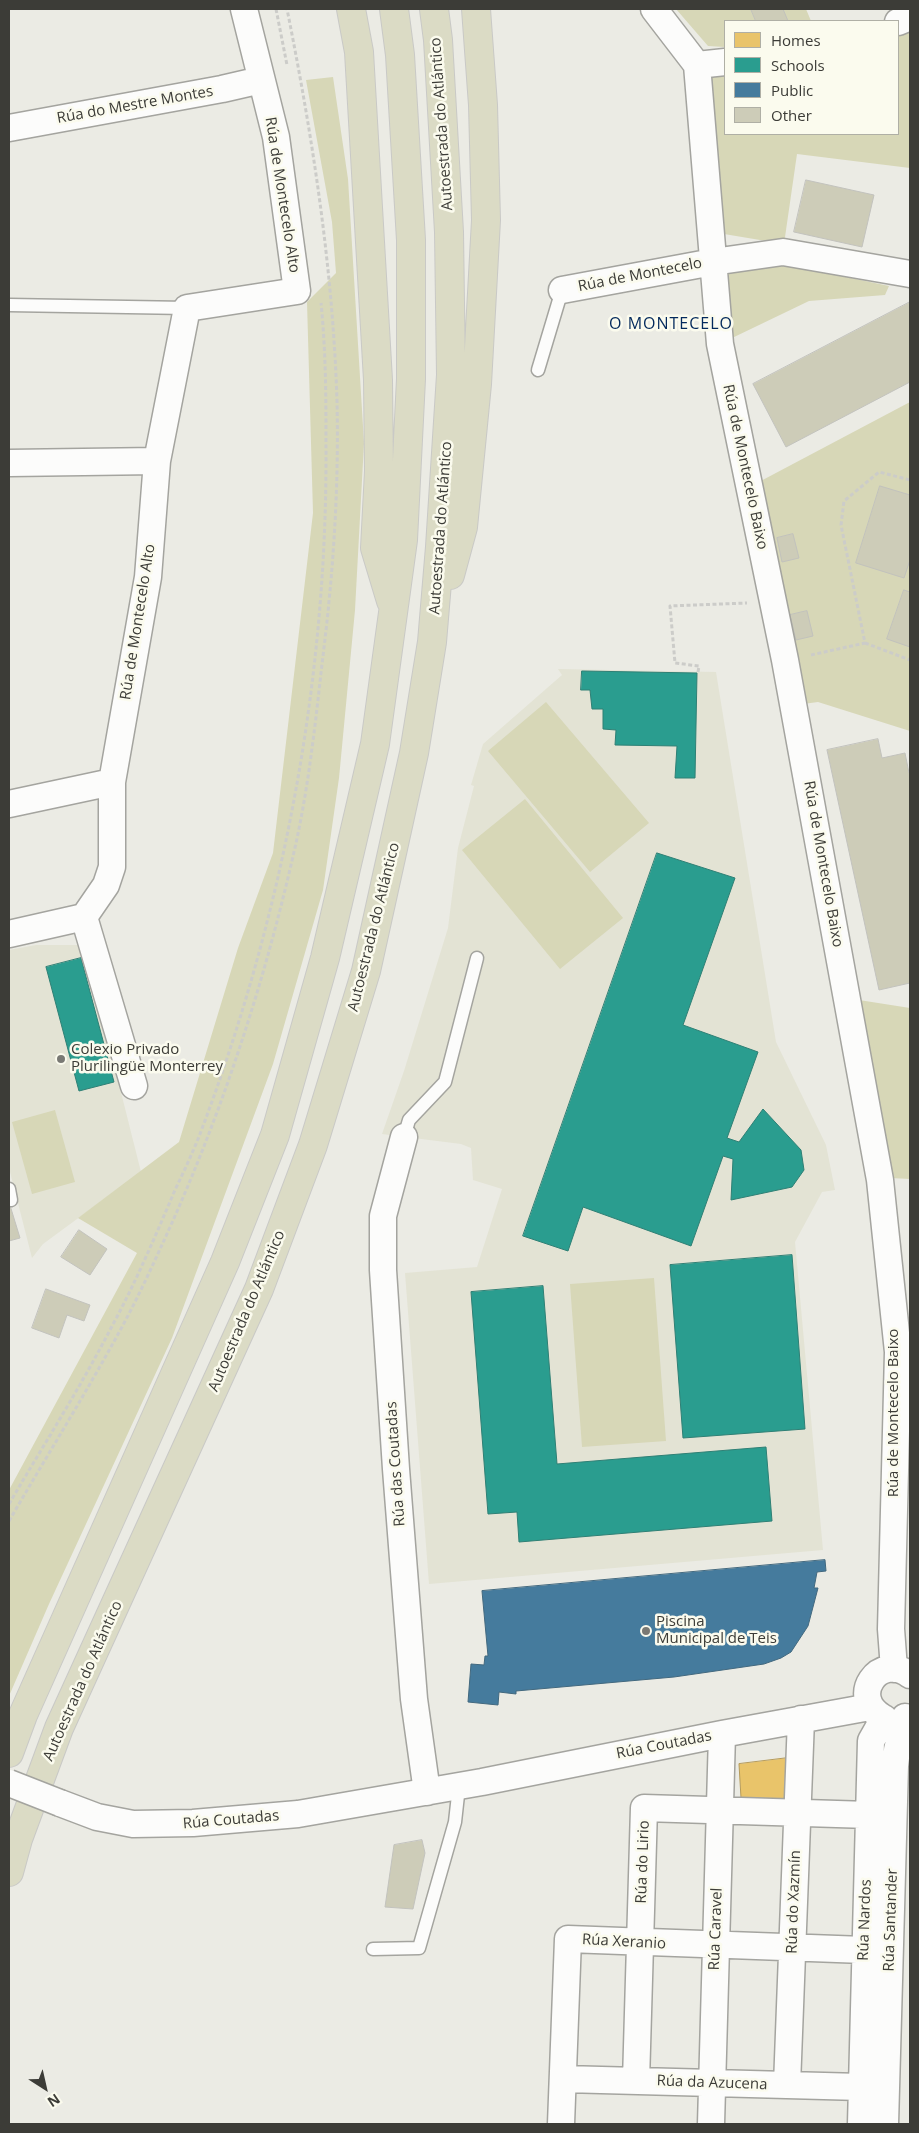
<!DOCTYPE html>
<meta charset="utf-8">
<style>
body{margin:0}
#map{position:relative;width:919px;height:2133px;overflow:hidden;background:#ebebe4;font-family:"Open Sans",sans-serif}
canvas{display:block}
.frame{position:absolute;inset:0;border:10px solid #3c3c37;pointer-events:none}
.legend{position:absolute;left:724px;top:20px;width:175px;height:115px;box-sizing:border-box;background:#fbfbee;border:1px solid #afafa5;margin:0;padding:6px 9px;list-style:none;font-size:15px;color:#3c3c37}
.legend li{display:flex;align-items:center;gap:10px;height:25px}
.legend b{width:25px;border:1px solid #afafa5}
.north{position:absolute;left:20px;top:2063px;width:50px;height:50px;-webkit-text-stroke:4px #fbfbee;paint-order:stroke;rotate:145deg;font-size:14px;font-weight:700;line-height:20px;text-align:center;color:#3c3c37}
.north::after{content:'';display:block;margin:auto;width:18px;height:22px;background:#3c3c37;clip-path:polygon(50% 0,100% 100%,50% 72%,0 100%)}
</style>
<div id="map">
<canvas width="919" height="2133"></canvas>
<div class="frame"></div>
<ul class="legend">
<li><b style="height:14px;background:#e9c46a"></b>Homes</li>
<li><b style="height:14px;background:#2a9d8f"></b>Schools</li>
<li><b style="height:14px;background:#457b9d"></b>Public</li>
<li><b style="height:14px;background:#cdccb8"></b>Other</li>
</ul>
<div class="north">N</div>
</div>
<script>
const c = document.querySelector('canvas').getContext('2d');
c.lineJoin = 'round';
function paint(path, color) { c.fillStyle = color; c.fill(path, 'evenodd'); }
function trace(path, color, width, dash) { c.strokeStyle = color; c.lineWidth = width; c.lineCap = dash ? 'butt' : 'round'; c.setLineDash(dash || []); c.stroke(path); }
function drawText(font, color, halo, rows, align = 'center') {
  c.font = font + ' "Open Sans",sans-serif'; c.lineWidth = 5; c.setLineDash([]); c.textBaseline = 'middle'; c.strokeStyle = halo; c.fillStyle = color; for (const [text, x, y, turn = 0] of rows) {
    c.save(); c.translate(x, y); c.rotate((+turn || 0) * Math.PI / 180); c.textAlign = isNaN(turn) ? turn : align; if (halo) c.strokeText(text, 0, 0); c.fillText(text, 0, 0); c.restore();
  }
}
paint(new Path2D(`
 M558 669 716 672 776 1042 826 1145 835 1190 822 1192 795 1242 823 1550 429 1584 405 1273 477 1267 502 1189 473 1180 471 1148 461 1144 382 1134 404 1071 448 928 458 848 474 786 471 785 483 744 562 675Z
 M36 945H84L141 1172 43 1244 32 1258 9 1168V950Z`), '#e3e3d4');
paint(new Path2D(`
 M676 9H806L811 21H725V47L708 46Z
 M910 32V168L797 154 784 244 718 233 708 75 725 73V134H898V36Z
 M333 77 348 179 364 443 355 610 339 778 323 890 273 1064 172 1338 49 1604 9 1696V1490L137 1253 78 1218 179 1142 238 948 273 853 313 513 307 302 336 273 332 222 306 80Z
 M775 262 889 286 885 295 809 301 730 339 722 270Z
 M910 402V731L818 702 803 704 757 483Z
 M546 702 649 823 590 872 488 751Z
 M525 799 623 918 560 969 462 850Z
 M859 1000 910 1008V1179L890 1178Z
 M55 1110 75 1182 32 1194 12 1122Z
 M654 1278 666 1441 582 1447 570 1284Z`), '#d7d7b7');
const homes = new Path2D(`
 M788 1758 790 1799 741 1798 739 1764Z`);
paint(homes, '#e9c46a');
trace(homes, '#b59b5b', 1);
const schools = new Path2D(`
 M582 671 697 673 695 778H675L677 746 615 745 616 730 603 729V709H592L590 690H581Z
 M657 853 735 878 683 1025 758 1052 727 1138 739 1142 763 1109 801 1150 804 1170 792 1187 731 1200 733 1159 723 1156 691 1246 583 1207 568 1251 523 1236Z
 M81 958 114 1082 79 1091 46 967Z
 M792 1255 805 1429 683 1438 670 1265Z
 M543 1286 557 1464 766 1447 772 1521 519 1542 517 1512 488 1514 471 1292Z`);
paint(schools, '#2a9d8f');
trace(schools, '#2f8075', 1);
const public = new Path2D(`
 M825 1560 826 1571 817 1572 814 1588H818L808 1626 791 1652 781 1658 764 1664 674 1677 516 1691V1694L499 1692 498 1705 468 1702 471 1664 484 1665 485 1656H488L482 1591Z`);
paint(public, '#457b9d');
trace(public, '#42687e', 1);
const building = new Path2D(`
 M751 9H783L788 21H756Z
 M806 180 874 195 862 247 794 232Z
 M910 302V382L786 447 753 384Z
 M880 486 910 495V560L904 578 856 563Z
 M793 534 799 558 782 562 777 538Z
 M904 590 910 592V647L887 639Z
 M807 611 813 636 796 640 790 615Z
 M878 739 882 758 905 753 909 773H910V983L879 990 827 750Z
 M9 1202 20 1238 9 1241Z
 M79 1230 107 1249 90 1275 61 1257Z
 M46 1289 90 1305 84 1321 67 1315 59 1338 32 1328Z
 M422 1840 425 1853 413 1909 385 1907 394 1845Z`);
paint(building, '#cdccb8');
trace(building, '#c2c2bd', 1);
const service = new Path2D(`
 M9 305 187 308
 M538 370 562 290
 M404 1137 409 1120 445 1082 477 958
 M9 1189 11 1200
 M373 1949 419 1948 455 1822 459 1786`);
const minor = new Path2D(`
 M654 9 697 65
 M898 22 910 17
 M697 65 720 344 785 660 880 1180 898 1352 891 1629 894 1669
 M697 65 725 62
 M9 128 222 89 261 80
 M562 290 713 262 783 252 910 274
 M9 463 157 461
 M9 804 112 782 148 577 157 461 187 308 297 291 276 137 244 9
 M84 917 134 1086
 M9 934 84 917 106 885 112 867V782
 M404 1137 383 1216V1270L396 1469 414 1699 427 1792
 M882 1717C848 1697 879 1652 910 1675
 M60 1803 97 1817 133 1824 193 1823 298 1814 482 1782 722 1734 870 1707
 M564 2079 861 2087
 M636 2081 644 1808 869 1815
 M787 2085 801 1719
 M561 2124 568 1939 864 1950
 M711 2124 722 1734
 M861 2124 871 1741 884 1718
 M885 2124 895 1766 897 1750 905 1717`);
const motorway = new Path2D(`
 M351 9 359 52 378 380 379 471 375 548 391 601
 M450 575 463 527 477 384 486 220 483 105 476 9
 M9 1753 23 1715 225 1262 275 1135 325 958 375 744 403 540 411 379V240L400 55 394 9
 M9 1872 18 1839 59 1728 259 1289 313 1145 366 971 414 753 432 642 440 547 451 375 449 232 438 40 434 9`);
trace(service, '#a4a49f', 15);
trace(minor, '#a4a49f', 29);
trace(motorway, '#c9c9c6', 30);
trace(new Path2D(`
 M276 9 287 65
 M865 643 910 660
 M811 655 865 643 841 525 844 501 879 472 910 480
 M698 672 699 666 675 663 670 606 747 603
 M9 1504C43 1446 80 1388 111 1328 135 1284 155 1237 175 1190 185 1169 195 1148 203 1126 284 910 327 680 326 449 326 401 326 352 321 303
 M9 1521C45 1459 83 1398 117 1336 135 1304 151 1269 166 1236 222 1113 264 984 294 852 308 791 315 727 322 664 333 577 339 490 337 402 333 270 313 139 287 9`), '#ccccc9', 3, [4, 2.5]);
trace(service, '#fcfcfb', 12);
trace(minor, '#fcfcfb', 26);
trace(motorway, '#dbdbc5', 28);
const minorBridge = new Path2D(`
 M9 1783 60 1803`);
trace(minorBridge, '#a4a49f', 29, []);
trace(minorBridge, '#fcfcfb', 26);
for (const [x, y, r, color] of [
 [61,1059,5,"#797974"],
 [646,1631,5,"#797974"]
]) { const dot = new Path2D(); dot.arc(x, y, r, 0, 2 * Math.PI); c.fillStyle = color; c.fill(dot); trace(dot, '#fbfbee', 2); }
drawText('15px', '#3c3c37', '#fbfbee', [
 ["Rúa do Mestre Montes",135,105,-10],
 ["Autoestrada do Atlántico",442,124,-94],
 ["Rúa de Montecelo Alto",282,195,81],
 ["Rúa de Montecelo",640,275,-11],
 ["Rúa de Montecelo Baixo",745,467,78],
 ["Autoestrada do Atlántico",441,528,-86],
 ["Rúa de Montecelo Alto",138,622,-81],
 ["Rúa de Montecelo Baixo",823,864,80],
 ["Autoestrada do Atlántico",374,927,-76],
 ["Autoestrada do Atlántico",247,1311,-67],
 ["Rúa de Montecelo Baixo",894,1413,-90],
 ["Rúa das Coutadas",396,1464,-94],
 ["Autoestrada do Atlántico",83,1681,-66],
 ["Rúa Coutadas",664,1745,-11],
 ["Rúa Coutadas",231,1820,-5],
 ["Rúa do Lirio",643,1862,-88],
 ["Rúa do Xazmín",794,1902,-88],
 ["Rúa Nardos",865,1920,-88],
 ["Rúa Santander",891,1920,-88],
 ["Rúa Caravel",716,1929,-88],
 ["Rúa Xeranio",624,1942,3],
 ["Rúa da Azucena",712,2083,2]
]);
drawText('15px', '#3c3c37', '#fbfbee', [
 ["Colexio Privado",71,1050],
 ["Plurilingüe Monterrey",71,1067],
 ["Piscina",656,1622],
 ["Municipal de Teis",656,1639]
], 'left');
c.letterSpacing = '1px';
drawText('16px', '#03295c', '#fbfbee', [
 ["O MONTECELO",671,324]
]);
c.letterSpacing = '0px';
</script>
